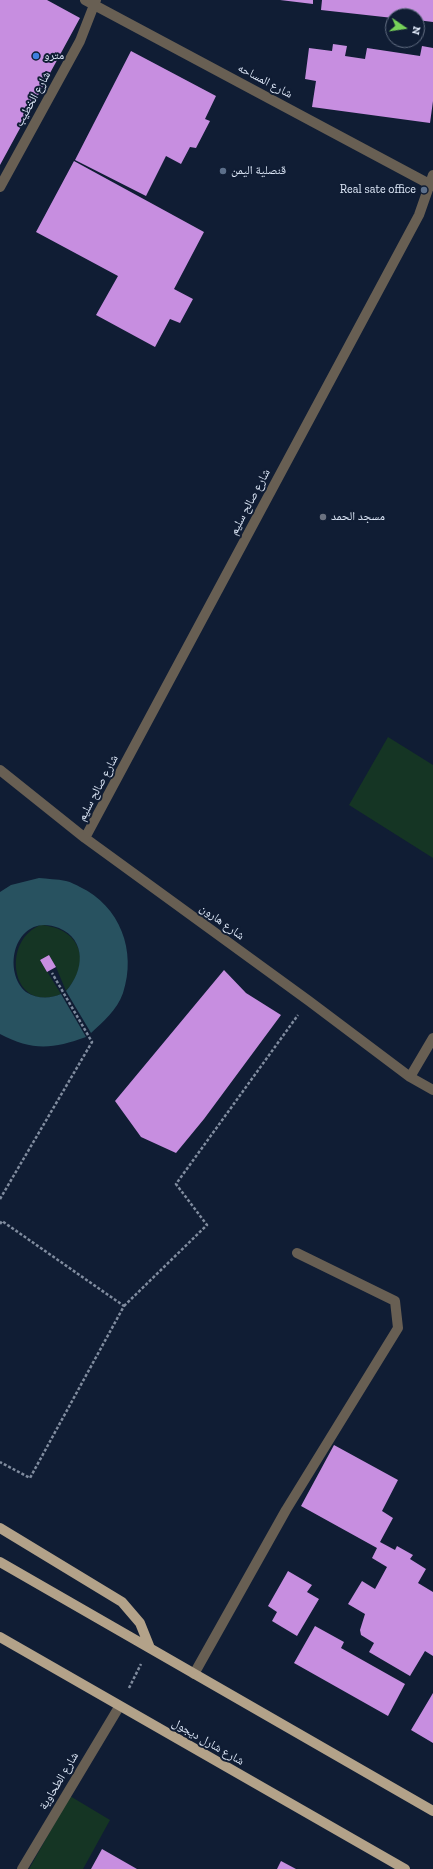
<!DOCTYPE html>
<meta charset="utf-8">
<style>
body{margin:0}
#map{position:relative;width:433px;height:1869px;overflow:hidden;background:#101d34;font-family:"Zilla Slab",serif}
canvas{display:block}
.north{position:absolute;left:385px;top:8px;width:40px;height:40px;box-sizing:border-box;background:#101d34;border:1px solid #626e82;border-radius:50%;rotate:103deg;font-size:11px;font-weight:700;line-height:16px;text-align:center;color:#dee8f8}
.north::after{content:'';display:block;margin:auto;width:14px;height:18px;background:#77d259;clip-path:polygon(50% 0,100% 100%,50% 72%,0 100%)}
</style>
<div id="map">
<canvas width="433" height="1869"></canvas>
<div class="north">N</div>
</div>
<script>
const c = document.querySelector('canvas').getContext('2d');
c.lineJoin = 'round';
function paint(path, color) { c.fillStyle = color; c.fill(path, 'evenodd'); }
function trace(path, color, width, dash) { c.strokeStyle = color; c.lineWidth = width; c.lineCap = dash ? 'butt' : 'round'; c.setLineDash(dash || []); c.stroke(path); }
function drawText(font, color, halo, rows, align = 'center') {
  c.font = font + ' "Zilla Slab","Noto Naskh Arabic",serif'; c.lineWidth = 4; c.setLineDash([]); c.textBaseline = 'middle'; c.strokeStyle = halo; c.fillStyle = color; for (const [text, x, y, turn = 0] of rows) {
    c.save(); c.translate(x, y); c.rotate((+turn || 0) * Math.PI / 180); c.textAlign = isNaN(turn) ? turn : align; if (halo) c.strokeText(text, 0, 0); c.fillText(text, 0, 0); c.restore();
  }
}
paint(new Path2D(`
 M388 737 433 765V858L349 805Z
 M41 925C80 928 93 962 66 991L56 967 49 955 40 960 61 994C11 1015 0 940 41 925Z
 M70 1796 110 1820 83 1869H29Z`), '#153524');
paint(new Path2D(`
 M39 878C47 879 57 879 66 881 71 882 76 885 80 887 120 906 137 951 123 993 117 1010 103 1022 91 1033L66 991C84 971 87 940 59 928 17 911 0 969 26 992 37 999 50 999 61 994L86 1037C53 1049 32 1051 0 1034V892L11 885Z`), '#285260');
paint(new Path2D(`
 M0 0H47L80 18 0 165Z
 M280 0H313V4Z
 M322 0H433V22L417 20V16H393V18L321 10Z
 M333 44 347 46 345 56 365 59 367 48 420 56 422 46 433 48V101L430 123 312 107 316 81 305 79 309 48 332 51Z
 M131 51 216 96 205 119 210 121 196 148 190 147 181 164 166 156 146 196 75 160Z
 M74 161 204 232 174 289 193 299 180 323 170 319 155 347 96 315 118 276 36 232Z
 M49 955 56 967 47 972 40 960Z
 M224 970 246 993 281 1015 204 1119 176 1153 141 1137 115 1101Z
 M334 1445 398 1480 382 1511 393 1518 380 1542 395 1550 397 1546 413 1555 410 1559 426 1569 418 1583 433 1592V1656L425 1651 410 1676 369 1652 374 1643 361 1635 360 1630 365 1614 348 1604 362 1581 375 1589 387 1567 372 1558 377 1548 301 1506Z
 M288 1571 312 1585 307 1592 319 1599 297 1636 272 1621 277 1612 268 1606Z
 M315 1626 344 1642 341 1648 405 1684 388 1716 294 1663Z
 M433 1693V1743L411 1730Z
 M102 1849 137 1869H91Z
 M281 1861 296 1869H277Z`), '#c78ee0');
trace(new Path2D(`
 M0 1199 92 1042 52 973
 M0 1224 2 1221 124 1306 30 1478 0 1462
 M124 1306 207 1225 176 1184 298 1015
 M129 1688 141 1664`), '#808c9f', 2.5, [3, 2]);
trace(new Path2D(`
 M85 0 433 186
 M0 187 80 41 96 0
 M0 770 85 838 309 1001 410 1077 433 1090
 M85 838 419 215 433 175
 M410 1077 433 1038
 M194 1674 286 1510 398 1328 395 1301 297 1253
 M22 1869 119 1707`), '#685f53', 10);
trace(new Path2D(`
 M0 1528 122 1602 140 1623 150 1648
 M0 1562 433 1811
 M0 1637 405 1869`), '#b3a289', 10);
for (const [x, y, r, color] of [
 [36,56,4,"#3f7fe0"],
 [223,171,4,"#5c6f8a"],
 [424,190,4,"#5c6f8a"],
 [323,517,4,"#6b7280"]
]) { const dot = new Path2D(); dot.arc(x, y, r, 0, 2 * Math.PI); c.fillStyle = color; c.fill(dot); trace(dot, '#101d34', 1.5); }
drawText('12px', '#dee8f8', '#101d34', [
 ["مترو",44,56],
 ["قنصلية اليمن",231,171],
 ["Real sate office",416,190,"right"],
 ["مسجد الحمد",331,517]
], 'left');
drawText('12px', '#dee8f8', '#101d34', [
 ["شارع المساحه",265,81,28],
 ["شارع الخطيب",33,99,-61],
 ["شارع صالح سليم",250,502,-62],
 ["شارع صالح سليم",98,788,-62],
 ["شارع هارون",222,922,36],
 ["شارع شارل ديجول",208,1742,30],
 ["شارع الطحاوية",59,1781,-59]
]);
</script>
